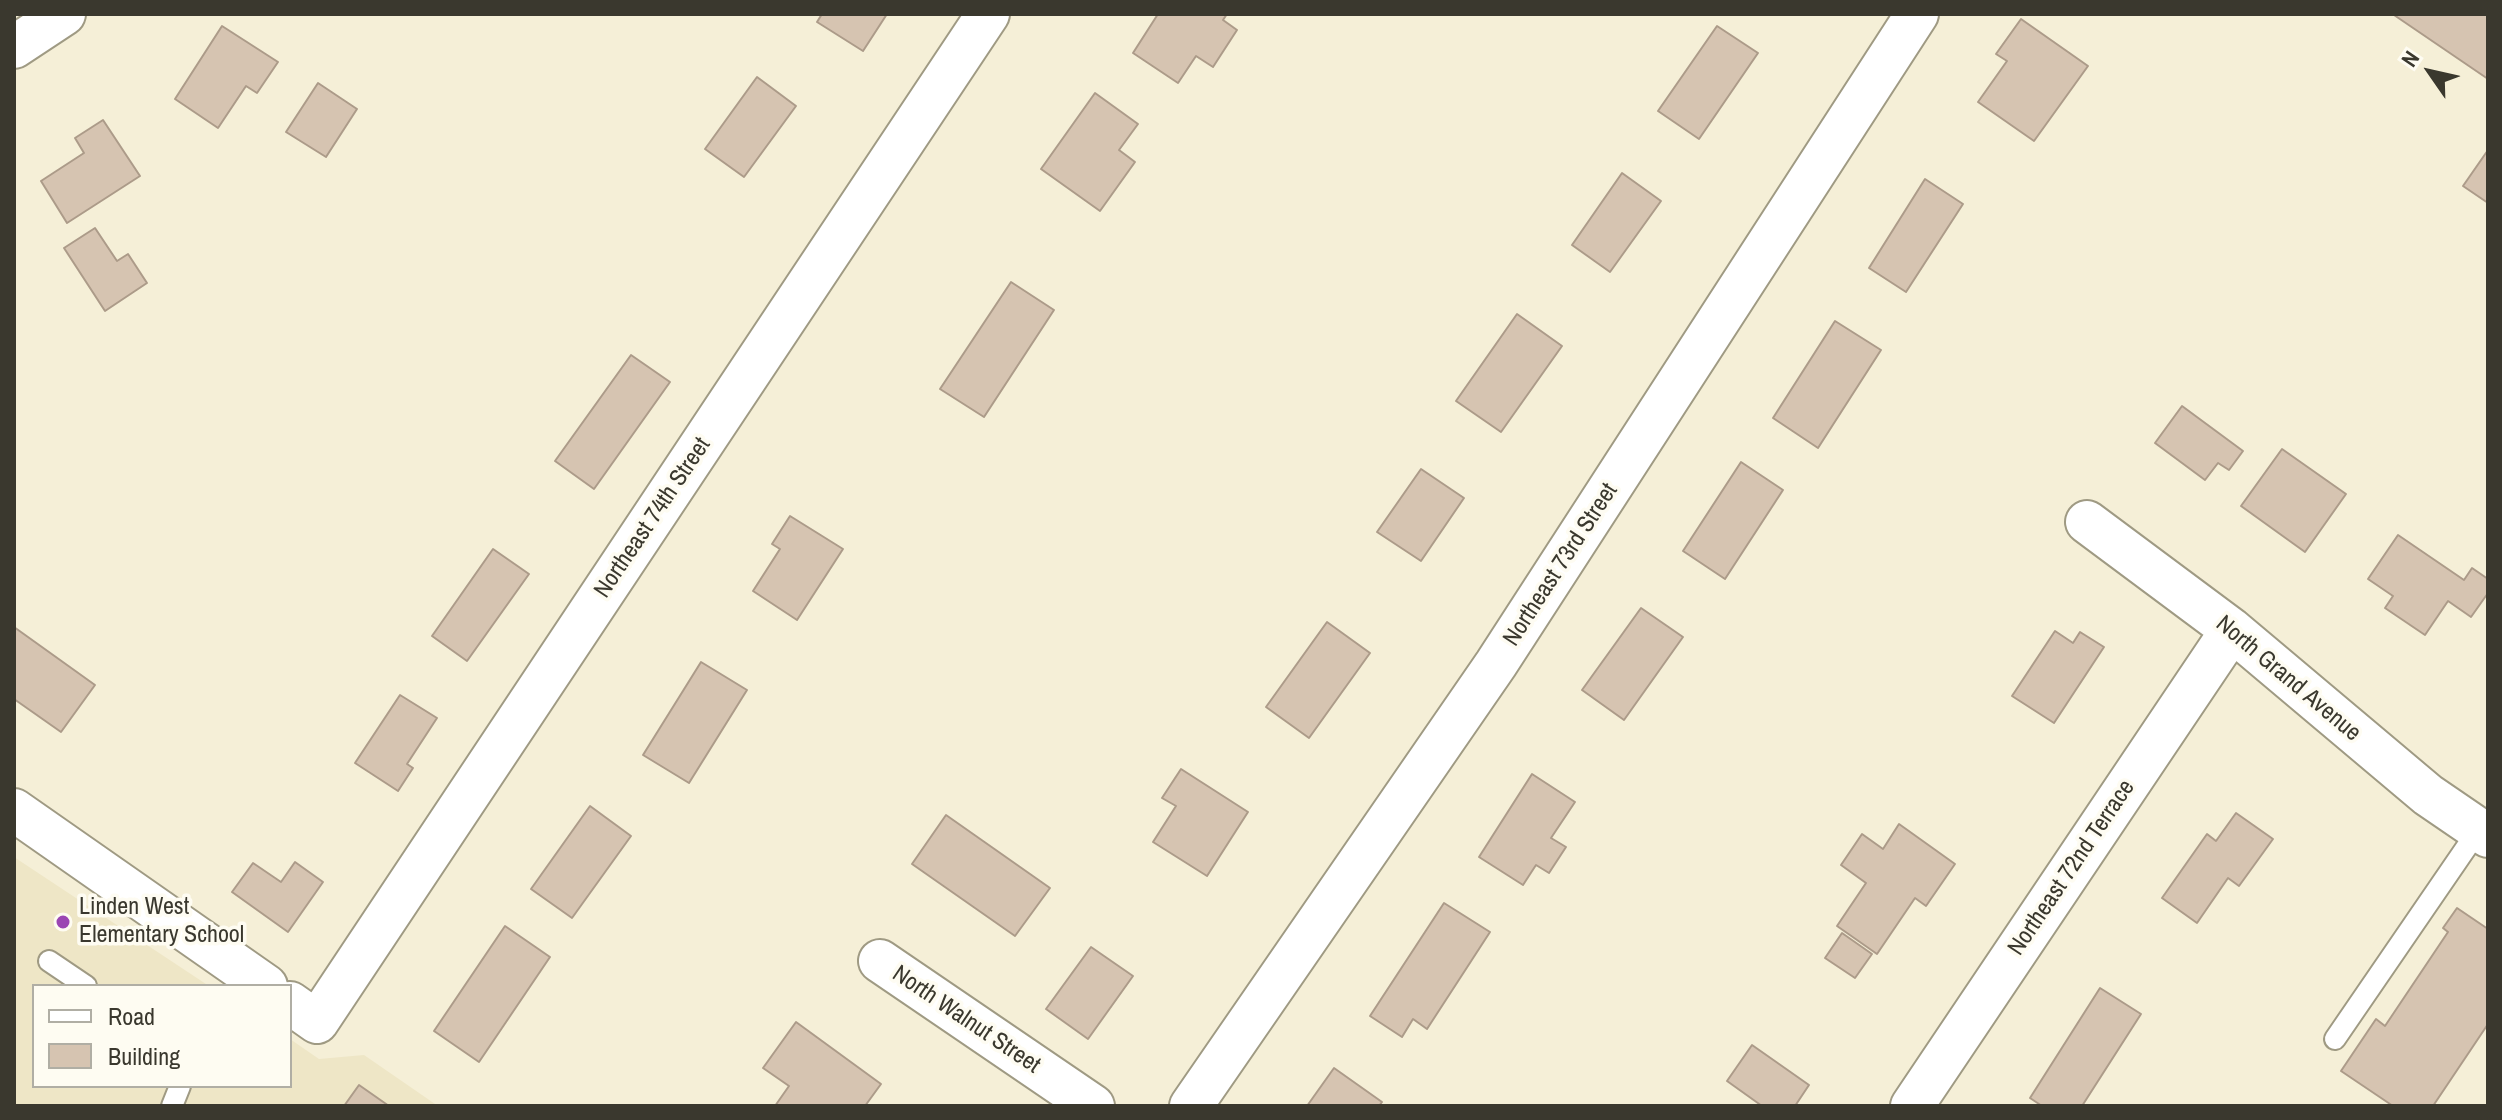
<!DOCTYPE html>
<style>
body{margin:0}
#map{position:relative;width:2502px;height:1120px;overflow:hidden;background:#f5efd7;font-family:"Archivo Narrow",sans-serif}
canvas{display:block}
.frame{position:absolute;inset:0;border:16px solid #3a382e;pointer-events:none}
.legend{position:absolute;left:32px;top:984px;width:260px;height:104px;box-sizing:border-box;background:#fefcf2;border:2px solid #b0aea4;margin:0;padding:10px 14px;list-style:none;font-size:24px;color:#3a382e}
.legend li{display:flex;align-items:center;gap:16px;height:40px}
.legend b{width:40px;border:2px solid #b0aea4}
.north{position:absolute;left:2390px;top:32px;width:80px;height:80px;-webkit-text-stroke:6px #fefcf2;paint-order:stroke;rotate:304deg;font-size:22px;font-weight:700;line-height:32px;text-align:center;color:#3a382e}
.north::after{content:'';display:block;margin:auto;width:28px;height:36px;background:#3a382e;clip-path:polygon(50% 0,100% 100%,50% 72%,0 100%)}
</style>
<div id="map">
<canvas width="2502" height="1120"></canvas>
<div class="frame"></div>
<ul class="legend">
<li><b style="height:10px;background:#fff"></b>Road</li>
<li><b style="height:22px;background:#d6c4b1"></b>Building</li>
</ul>
<div class="north">N</div>
</div>
<script>
const c = document.querySelector('canvas').getContext('2d');
c.lineJoin = 'round';
function paint(path, color) { c.fillStyle = color; c.fill(path, 'evenodd'); }
function trace(path, color, width, dash) { c.strokeStyle = color; c.lineWidth = width; c.lineCap = dash ? 'butt' : 'round'; c.setLineDash(dash || []); c.stroke(path); }
function drawText(font, color, halo, rows, align = 'center') {
  c.font = font + ' "Archivo Narrow",sans-serif'; c.lineWidth = 7; c.setLineDash([]); c.textBaseline = 'middle'; c.strokeStyle = halo; c.fillStyle = color; for (const [text, x, y, turn = 0] of rows) {
    c.save(); c.translate(x, y); c.rotate((+turn || 0) * Math.PI / 180); c.textAlign = isNaN(turn) ? turn : align; if (halo) c.strokeText(text, 0, 0); c.fillText(text, 0, 0); c.restore();
  }
}
paint(new Path2D(`
 M14 857 209 986H34V1086H290V1039L319 1059 364 1055 438 1106H14Z`), '#eee6c6');
const building = new Path2D(`
 M822 14H887L863 51 817 22Z
 M1158 14H1227L1223 20 1237 30 1213 67 1196 56 1178 83 1133 53Z
 M2488 14V79L2394 15 2395 14Z
 M2021 19 2088 66 2034 141 1978 102 2007 61 1996 54Z
 M222 26 278 62 257 93 246 86 218 128 175 99Z
 M1717 26 1758 53 1699 139 1658 111Z
 M757 77 796 106 744 177 705 149Z
 M318 83 357 109 326 157 286 132Z
 M1095 93 1138 124 1119 150 1135 162 1100 211 1041 169Z
 M103 120 140 176 67 223 41 181 84 153 75 138Z
 M2488 150V203L2463 186Z
 M1622 173 1661 201 1610 272 1572 245Z
 M1925 179 1963 204 1906 292 1869 268Z
 M95 228 117 261 128 254 147 283 105 311 64 248Z
 M1011 282 1054 310 984 417 940 389Z
 M1517 314 1562 346 1501 432 1456 401Z
 M1835 321 1881 350 1818 448 1773 418Z
 M631 355 670 382 594 489 555 461Z
 M2182 406 2243 451 2229 470 2218 463 2205 480 2155 443Z
 M2282 449 2346 494 2305 552 2241 506Z
 M1741 462 1783 490 1725 579 1683 551Z
 M1421 469 1464 498 1421 561 1377 532Z
 M790 516 843 549 797 620 753 591 780 549 772 544Z
 M2398 535 2464 580 2472 568 2488 579V593L2471 617 2448 601 2425 635 2385 608 2393 596 2368 579Z
 M493 549 529 574 467 661 432 636Z
 M1641 608 1683 637 1624 720 1582 690Z
 M1327 622 1370 653 1309 738 1266 707Z
 M14 627 95 685 61 732 14 699Z
 M2055 631 2073 643 2080 632 2104 647 2054 723 2012 696Z
 M701 662 747 690 689 783 643 755Z
 M400 695 437 718 407 764 413 768 398 791 355 763Z
 M1181 769 1248 812 1207 876 1153 842 1176 806 1162 798Z
 M1532 774 1575 802 1551 838 1566 847 1549 873 1536 865 1523 885 1479 857Z
 M590 806 631 836 572 918 531 889Z
 M2236 813 2273 839 2239 886 2228 878 2197 923 2162 898 2207 834 2216 841Z
 M946 815 1050 888 1015 936 912 864Z
 M1899 824 1955 864 1926 906 1915 898 1877 954 1837 926 1866 883 1841 865 1862 834 1883 849Z
 M295 862 323 882 288 932 232 892 253 863 281 882Z
 M1444 903 1490 932 1427 1029 1413 1019 1402 1037 1370 1016Z
 M2457 908 2488 929V1024L2433 1106H2393L2341 1071 2376 1019 2385 1026 2448 932 2443 928Z
 M505 926 550 957 479 1062 434 1031Z
 M1842 933 1872 954 1855 978 1825 958Z
 M1091 947 1133 976 1088 1039 1046 1009Z
 M2100 988 2141 1014 2082 1106H2042L2030 1098Z
 M796 1022 881 1084 865 1106H775L789 1086 763 1068Z
 M1752 1045 1809 1085 1795 1106H1762L1727 1081Z
 M1334 1068 1382 1102 1379 1106H1307Z
 M359 1085 389 1106H344Z`);
paint(building, '#d6c4b1');
trace(building, '#ac9b89', 2);
const service = new Path2D(`
 M49 961 86 986
 M2335 1039 2479 829
 M172 1106 180 1086`);
const minor = new Path2D(`
 M14 47 64 14
 M2087 522 2232 630 2428 795 2488 836
 M14 810 266 986
 M880 961 1093 1106
 M290 1003 317 1022 988 14
 M1191 1106 1496 664 1917 14
 M1912 1106 2232 630`);
trace(service, '#9f9a83', 24);
trace(minor, '#9f9a83', 46);
trace(service, '#fff', 20);
trace(minor, '#fff', 42);
for (const [x, y, r, color] of [
 [63,922,8,"#9b46b3"]
]) { const dot = new Path2D(); dot.arc(x, y, r, 0, 2 * Math.PI); c.fillStyle = color; c.fill(dot); trace(dot, '#fefcf2', 3); }
drawText('24px', '#3a382e', '#fefcf2', [
 ["Northeast 74th Street",653,518,-56],
 ["Northeast 73rd Street",1561,565,-57],
 ["North Grand Avenue",2288,679,40],
 ["Northeast 72nd Terrace",2072,868,-56],
 ["North Walnut Street",966,1020,34]
]);
drawText('24px', '#3a382e', '#fefcf2', [
 ["Linden West",79,908],
 ["Elementary School",79,936]
], 'left');
</script>
